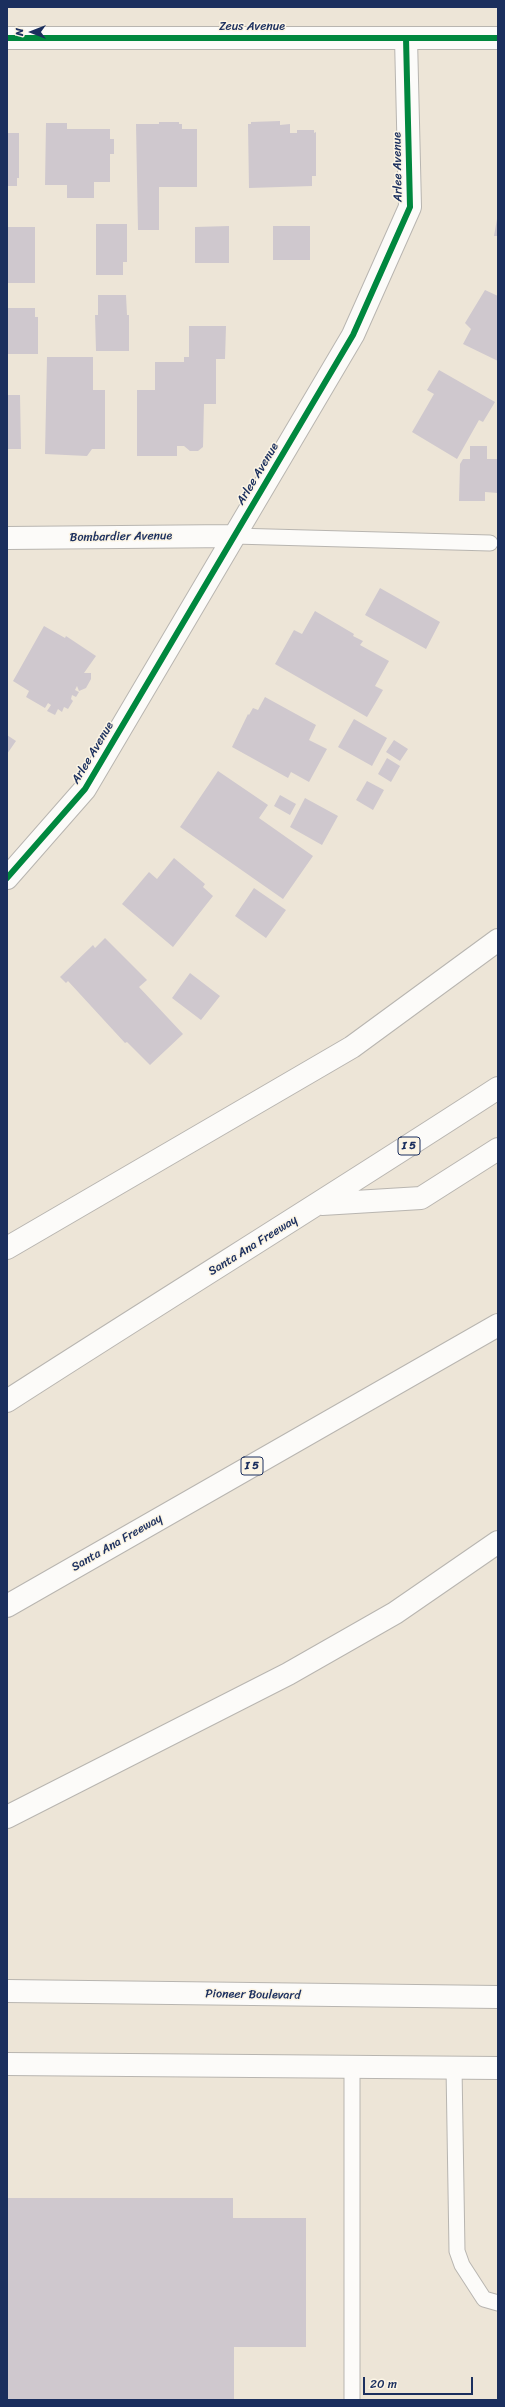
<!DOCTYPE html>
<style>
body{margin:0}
#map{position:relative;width:505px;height:2407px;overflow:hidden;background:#ede5d7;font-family:Sriracha,sans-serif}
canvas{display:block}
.frame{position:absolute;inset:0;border:8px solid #1b2f5e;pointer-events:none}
.north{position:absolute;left:12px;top:12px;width:40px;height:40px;-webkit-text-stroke:3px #fcf5e5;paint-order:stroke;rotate:270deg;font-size:11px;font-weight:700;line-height:16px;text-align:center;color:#1b2f5e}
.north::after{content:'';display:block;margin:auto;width:14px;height:18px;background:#1b2f5e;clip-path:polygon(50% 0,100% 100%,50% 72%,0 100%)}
.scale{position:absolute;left:363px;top:2377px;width:110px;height:18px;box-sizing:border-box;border:2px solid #1b2f5e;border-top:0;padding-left:5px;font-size:12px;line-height:14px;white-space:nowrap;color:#1b2f5e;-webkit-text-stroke:3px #fcf5e5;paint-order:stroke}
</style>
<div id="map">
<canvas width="505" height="2407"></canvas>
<div class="frame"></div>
<div class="north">N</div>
<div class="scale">20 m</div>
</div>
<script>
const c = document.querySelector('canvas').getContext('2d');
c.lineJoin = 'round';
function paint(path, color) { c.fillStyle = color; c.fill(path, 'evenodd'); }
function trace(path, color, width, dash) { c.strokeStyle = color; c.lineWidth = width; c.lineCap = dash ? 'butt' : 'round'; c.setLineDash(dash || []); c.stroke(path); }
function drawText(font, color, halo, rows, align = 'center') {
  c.font = font + ' Sriracha,sans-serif'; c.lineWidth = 3; c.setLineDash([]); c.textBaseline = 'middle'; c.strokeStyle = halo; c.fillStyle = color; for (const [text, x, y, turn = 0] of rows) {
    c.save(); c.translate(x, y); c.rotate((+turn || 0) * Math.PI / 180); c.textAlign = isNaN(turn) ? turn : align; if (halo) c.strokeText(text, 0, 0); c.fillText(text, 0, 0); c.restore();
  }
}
paint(new Path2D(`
 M280 121V125L290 124V133H297V130H314V133L316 132V176H312V186L249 188 248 124H251V122Z
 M159 122H179V124H182V129H197V187H159V230H138L136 124H159Z
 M46 123H67V129H110V139H114V154H110V182H94V198H67V185H45Z
 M7 133H19V178H17V186H7Z
 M497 219H498V236H494Z
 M96 224H127V262H123V275H96Z
 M229 226V263H195V227Z
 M273 226H310V260H273Z
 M7 227H35V283H7Z
 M485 290 498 296V361L463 344 471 329 465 323Z
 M98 295H126L127 315H129V351H96L95 315H98Z
 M7 308H35V317H38V354H7Z
 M189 326H226L225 359H216V404H204L203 447 198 451H190L184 446H177V456H137V390H155V362H184V357H189Z
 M47 357H93V390H105V449H92L87 456 45 454Z
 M439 370 495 402 483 422 479 420 457 459 412 432 434 394 427 390Z
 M7 395H20L21 449H7Z
 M470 446H487V459H498V493L485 492V501H459L460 464 463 459H470Z
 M380 588 440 622 426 649 365 615Z
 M315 611 354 634 353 636 363 641 360 645 389 661 375 686 383 690 367 717 275 664 294 630 302 634Z
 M44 626 65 638 66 636 96 656 84 673H91V679L86 688 79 691 77 686 75 690 79 692 76 697 72 695 71 699 73 701 68 709 64 707 62 712 58 709 55 715 47 711 51 705 48 703 45 708 26 697 29 691 13 681Z
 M265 697 316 725 309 740 327 749 309 782 291 772 288 778 232 747 248 714 249 715 253 708 258 710Z
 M354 719 387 738 372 766 338 747Z
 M7 735 16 741 7 754Z
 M394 740 408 749 400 761 386 752Z
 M387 758 400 766 391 782 378 774Z
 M218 771 268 805 259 818 313 856 283 899 180 827Z
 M367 781 384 790 373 810 356 800Z
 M280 795 296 804 290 815 274 806Z
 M305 798 338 816 322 845 290 827Z
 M174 858 205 884 203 887 213 896 173 947 122 904 149 872 157 879Z
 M254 888 286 910 266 938 235 916Z
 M105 938 147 980 139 987 183 1034 150 1065 127 1042 125 1043 68 981 66 983 60 977 93 945 95 948Z
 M190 973 220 996 201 1020 172 998Z
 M7 2198H233V2218H306V2347H234V2400H7Z`), '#cfc8ce');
const service = new Path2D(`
 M234 536 490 543
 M352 2067V2400
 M454 2067 457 2251 462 2265 484 2299 498 2303`);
const minor = new Path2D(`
 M7 38H498
 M7 538 234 536
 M7 878 85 789 353 335 410 207 406 38`);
const primary = new Path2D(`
 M7 1991 498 1997
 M7 2064 498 2068`);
const motorway = new Path2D(`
 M322 1204 421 1198 498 1149
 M7 1248 352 1047 498 940
 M7 1401C170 1296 335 1194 498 1088
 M7 1606 498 1325
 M7 1817 288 1674 395 1613 498 1542`);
trace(service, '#b8b5b0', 17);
trace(minor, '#b8b5b0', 24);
trace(primary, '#b8b5b0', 24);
trace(motorway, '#b8b5b0', 24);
trace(service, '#fcfbf9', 15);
trace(minor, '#fcfbf9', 22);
trace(primary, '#fcfbf9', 22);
trace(motorway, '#fcfbf9', 22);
trace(new Path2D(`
 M7 38H498
 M7 878 85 789 353 335 410 207 406 38`), '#00873e', 6);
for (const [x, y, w] of [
 [409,1146,22],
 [252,1466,22]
]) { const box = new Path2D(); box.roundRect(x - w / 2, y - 9, w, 18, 3); c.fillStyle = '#fcf5e5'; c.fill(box); trace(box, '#1b2f5e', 1); }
drawText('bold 11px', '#1b2f5e', null, [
 ["I 5",409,1146],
 ["I 5",252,1466]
]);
drawText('12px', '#1b2f5e', '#fcf5e5', [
 ["Zeus Avenue",252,27],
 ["Arlee Avenue",398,167,-91],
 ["Arlee Avenue",258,474,-59],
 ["Bombardier Avenue",121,537,-1],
 ["Arlee Avenue",93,753,-59],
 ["Santa Ana Freeway",253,1246,-32],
 ["Santa Ana Freeway",117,1543,-30],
 ["Pioneer Boulevard",253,1995,1]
]);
</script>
